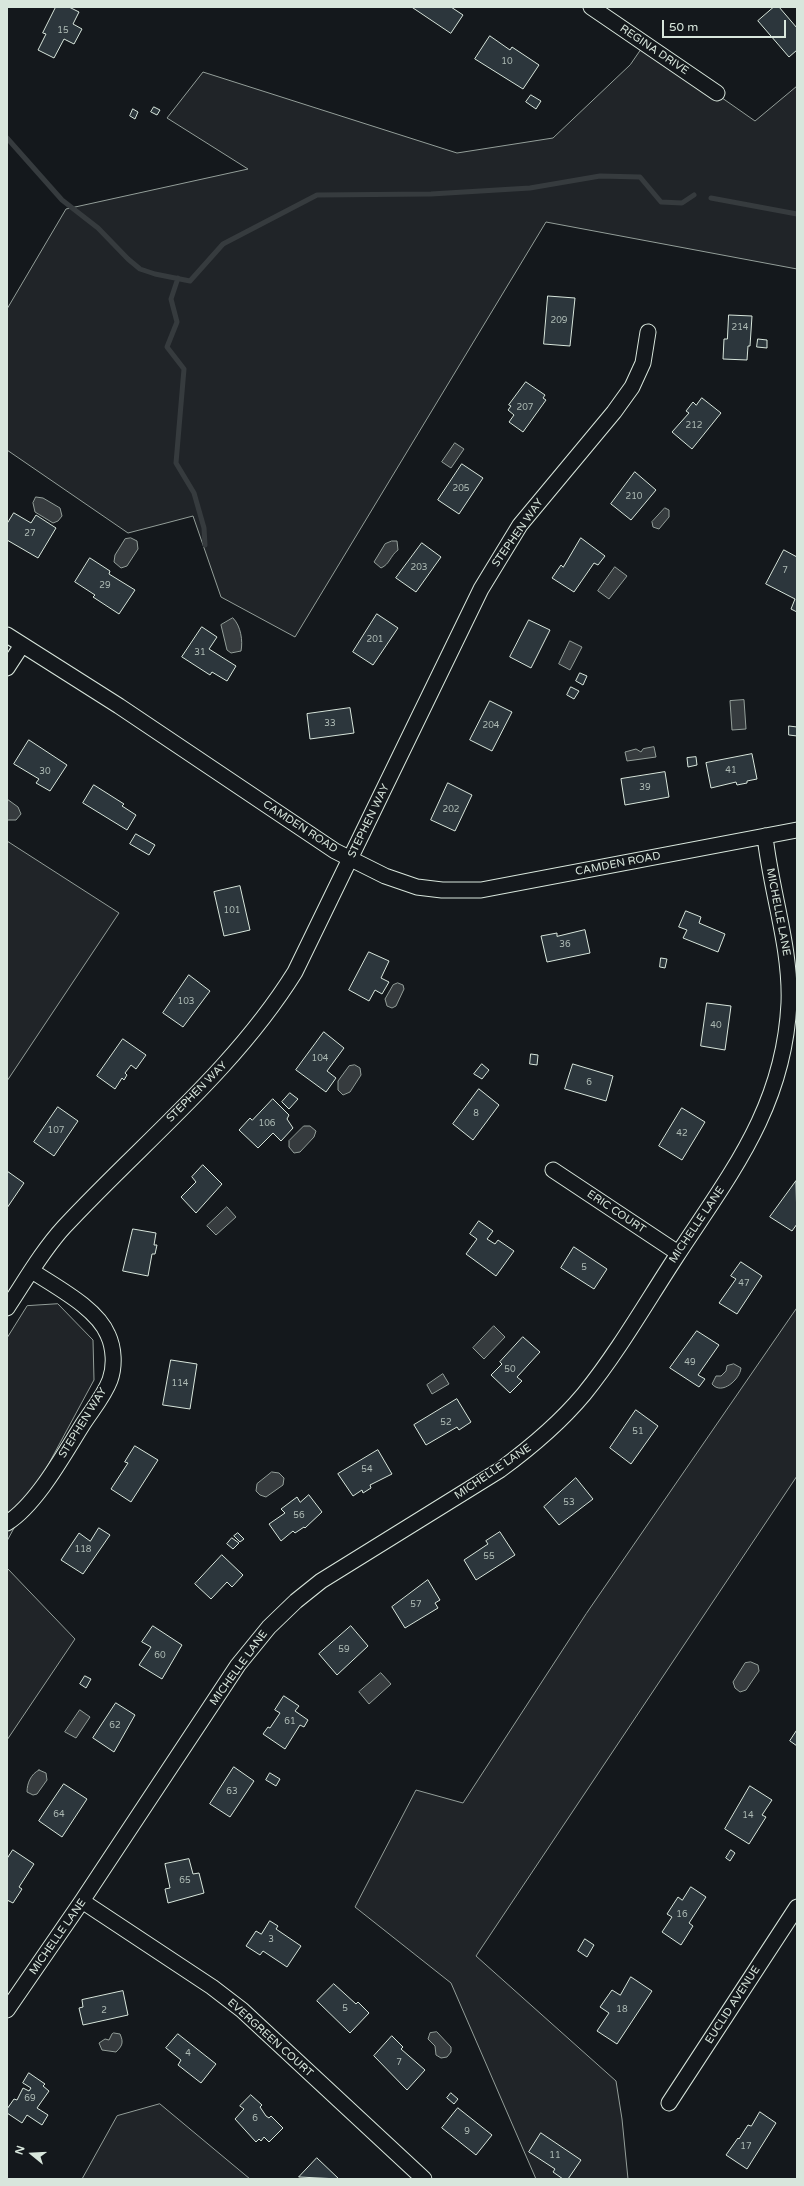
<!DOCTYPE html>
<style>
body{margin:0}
#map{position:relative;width:804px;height:2186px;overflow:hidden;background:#14181c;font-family:"Varela Round",sans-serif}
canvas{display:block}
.frame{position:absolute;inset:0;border:8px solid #d8e6dc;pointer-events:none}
.north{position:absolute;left:12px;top:2134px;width:40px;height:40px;-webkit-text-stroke:3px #14181c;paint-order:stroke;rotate:288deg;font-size:11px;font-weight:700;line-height:16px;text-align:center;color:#d8e6dc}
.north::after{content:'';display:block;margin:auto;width:14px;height:18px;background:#d8e6dc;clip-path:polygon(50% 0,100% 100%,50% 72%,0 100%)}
.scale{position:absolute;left:662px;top:20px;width:124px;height:18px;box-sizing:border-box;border:2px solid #d8e6dc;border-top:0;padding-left:5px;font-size:12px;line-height:14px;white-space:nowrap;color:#d8e6dc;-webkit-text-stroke:3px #14181c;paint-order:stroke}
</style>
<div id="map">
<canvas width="804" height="2186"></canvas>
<div class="frame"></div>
<div class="north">N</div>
<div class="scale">50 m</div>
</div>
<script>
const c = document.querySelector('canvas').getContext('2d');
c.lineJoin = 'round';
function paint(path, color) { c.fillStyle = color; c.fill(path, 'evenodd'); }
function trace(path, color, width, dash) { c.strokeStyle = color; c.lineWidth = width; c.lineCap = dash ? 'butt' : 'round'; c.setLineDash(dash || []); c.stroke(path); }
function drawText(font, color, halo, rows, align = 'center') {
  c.font = font + ' "Varela Round",sans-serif'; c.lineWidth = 3; c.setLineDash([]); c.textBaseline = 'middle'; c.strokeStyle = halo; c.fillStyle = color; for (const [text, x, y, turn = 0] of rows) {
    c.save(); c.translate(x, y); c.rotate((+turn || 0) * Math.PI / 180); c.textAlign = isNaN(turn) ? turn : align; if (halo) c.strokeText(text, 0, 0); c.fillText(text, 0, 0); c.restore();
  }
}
const green = new Path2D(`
 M645 44 755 121 797 86V269L546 222 295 637 221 597 193 516 128 533 7 450V309L66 209 248 169 167 118 203 72 457 153 553 138 630 65Z
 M7 841 119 913 7 1081Z
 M58 1304 93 1340 94 1380 7 1541V1338L27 1306Z
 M797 1308V1476L476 1956 616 2081 622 2119 628 2179H536L451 1983 355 1907 416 1790 463 1803 586 1614Z
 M7 1568 75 1639 7 1740Z
 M160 2104 250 2179H82L117 2116Z`);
paint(green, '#202428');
trace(green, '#939e99', 1);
const water = new Path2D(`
 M455 443 464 449 451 468 442 462Z
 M36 497 43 498 60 508 62 516 58 521 53 523 35 512 33 503Z
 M665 508 669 510V517L659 529 653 527 652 522Z
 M131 538 137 541 138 549 127 566 121 568 114 562 115 555 125 539Z
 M392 541H397L398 550C390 556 390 564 381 568L374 562 385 544Z
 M615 567 627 576 609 599 598 591Z
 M233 618C241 626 243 641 241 651L231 653 227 650 221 625Z
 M570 641 582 647 570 670 559 664Z
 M744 700 746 729 732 730 730 701Z
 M654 747 656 757 627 761 625 752 636 749 641 752 643 749Z
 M7 799 18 807 21 814 16 820H7Z
 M398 983 403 985 404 989 396 1006 392 1008 387 1006 385 999 393 985Z
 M355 1065 360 1068 361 1075 350 1092 343 1095 338 1090V1081L349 1066Z
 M304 1126H310L316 1131 314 1137 300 1152 294 1153 289 1147V1141Z
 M227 1207 236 1217 216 1235 207 1226Z
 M494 1326 505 1337 484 1359 473 1348Z
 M734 1364 741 1368C740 1379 722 1396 712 1384L716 1376H721L726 1371 727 1366Z
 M443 1374 449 1384 432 1394 427 1385Z
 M272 1472 279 1473 284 1478 283 1485 266 1497 260 1495 256 1491 257 1484Z
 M751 1662 758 1665 759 1671 746 1690 740 1692 735 1688 733 1682 745 1663Z
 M381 1673 391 1684 369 1704 359 1692Z
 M80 1710 90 1717 76 1738 65 1732Z
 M39 1770 46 1773 47 1780 37 1794 33 1795 27 1792C27 1783 31 1774 39 1770Z
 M437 2032 451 2047V2052L447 2057 441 2058 436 2055 435 2046 428 2039 430 2033Z
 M114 2033 120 2034C124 2043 122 2046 116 2052L102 2050 99 2043 105 2039 109 2040 112 2034Z`);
paint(water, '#363b3e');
trace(water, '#939e99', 1);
trace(new Path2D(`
 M7 138 62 200 98 228 128 259 140 269 155 274 190 281 223 244 317 195 431 194 530 188 600 176 640 177 661 202 682 203 694 195
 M711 198 797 214
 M178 278 171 299 177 322 167 347 184 369 176 463 194 493 204 528 205 545`), '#363b3e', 5);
const building = new Path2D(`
 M56 7H69L79 12 73 24 82 29 74 44 64 39 54 58 38 50 46 34 43 33Z
 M412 7H451L463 15 451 33Z
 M774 7H779L797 28V50L789 57 758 21Z
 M490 36 510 50 512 47 539 65 523 89 475 59Z
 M531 95 541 101 536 109 526 102Z
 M154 107 160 110 157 115 151 112Z
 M133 109 138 112 135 119 130 116Z
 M548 296 575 298 570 346 544 344Z
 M729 315 752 316 750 346H748L747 360 723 359 724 339H727Z
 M758 339 767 340V348L757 347Z
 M526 382 545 395 543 398 546 400 523 432 509 422 514 415 508 410 511 406 509 405Z
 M702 398 721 413 692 449 672 432 689 413 686 411 693 402 696 405Z
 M462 464 483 478 459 514 438 500Z
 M635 472 656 490 631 520 611 504Z
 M14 513 31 523 36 515 56 528 38 558 7 540V524Z
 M581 538 605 556 598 565 594 563 574 592 552 578 561 565 563 567Z
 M422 543 441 557 416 592 396 578Z
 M784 550 797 557V612L791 609 795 599 766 584Z
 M90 558 110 571 109 574 135 590 119 614 93 597 95 595 75 582Z
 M377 614 398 628 373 665 353 652Z
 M529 620 550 630 531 668 510 657Z
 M202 627 217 637 209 649 236 666 227 681 212 672 210 675 182 657Z
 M580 673 587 676 583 685 576 681Z
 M571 687 579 691 574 699 567 695Z
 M490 701 512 712 492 751 470 740Z
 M350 708 354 733 310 739 307 714Z
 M789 726 797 727V736L789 735Z
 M29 740 67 765 50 791 36 783 39 779 14 764Z
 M752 754 757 779 747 781V783L737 785 736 782 711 788 706 763Z
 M696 757 697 765 688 767 687 758Z
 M665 772 669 797 625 805 621 779Z
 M448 783 472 795 455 831 431 820Z
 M94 785 124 804 122 806 136 815 127 830 83 803Z
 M136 834 155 845 149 855 130 844Z
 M240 886 250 930 224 936 214 892Z
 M686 911 701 917 699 923 725 934 718 952 683 938 687 930 679 927Z
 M585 930 590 953 547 962 541 936 557 933V936Z
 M369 952 389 961 381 978 389 982 382 994 375 990 369 1001 349 990Z
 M661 958 667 959 665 968 660 967Z
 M189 975 210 991 183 1027 163 1013Z
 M707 1003 731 1006 725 1050 701 1046Z
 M324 1032 344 1048 327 1071 336 1078 326 1092 296 1070Z
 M123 1039 146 1055 136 1069 131 1065 125 1073 127 1075 124 1080 122 1078 115 1089 97 1076Z
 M531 1054 538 1055 537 1065 530 1064Z
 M482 1064 489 1070 482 1079 474 1074Z
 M573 1064 613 1076 606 1101 565 1089Z
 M479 1089 499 1105 473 1140 453 1124Z
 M290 1093 298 1099 289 1109 282 1102Z
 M273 1099 289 1115 287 1119 293 1128 281 1141 273 1133 258 1148 239 1130 250 1118 252 1120Z
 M58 1107 78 1121 54 1156 34 1142Z
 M682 1108 705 1122 682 1160 659 1146Z
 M203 1165 222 1184 196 1213 181 1197 196 1182 192 1177Z
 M7 1171 24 1183 7 1208Z
 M796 1181 797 1224 792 1231 770 1217Z
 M479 1221 493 1231 487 1239 495 1244 498 1240 514 1251 496 1276 466 1254 477 1239 470 1234Z
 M133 1229 156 1233 154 1245H157L155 1254H152L148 1276 123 1271Z
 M574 1247 607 1269 594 1289 561 1268Z
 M741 1262 762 1276 737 1314 719 1303 736 1279 731 1276Z
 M697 1331 719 1345 698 1375 705 1379 699 1387 670 1368Z
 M523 1337 540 1352 517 1377 522 1381 510 1393 491 1375 502 1364 500 1362Z
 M171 1360 197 1364 190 1409 163 1405Z
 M457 1399 471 1422 459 1430 457 1427 426 1445 414 1425Z
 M636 1410 658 1426 631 1464 610 1448Z
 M135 1446 158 1460 131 1502 111 1489 128 1463 125 1462Z
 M378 1450 392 1474 370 1485 371 1488 363 1493 362 1490 353 1496 338 1474Z
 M576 1478 593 1499 559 1525 544 1507Z
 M309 1495 322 1512 305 1528 304 1527 295 1533 293 1531 281 1541 269 1524 285 1513 281 1509 297 1497 300 1502Z
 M99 1528 110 1535 83 1574 61 1560 79 1533 90 1541Z
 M500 1532 515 1555 476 1580 464 1560 488 1544 486 1541Z
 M238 1533 244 1539 240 1542 234 1536Z
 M232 1538 239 1543 233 1549 227 1544Z
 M222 1555 243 1575 232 1587 227 1582 211 1599 195 1584Z
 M428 1580 440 1600 435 1603 438 1608 405 1628 392 1607Z
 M153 1626 182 1645 162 1679 139 1665 151 1647 142 1642Z
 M351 1626 368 1646 337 1675 319 1654Z
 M85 1676 91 1679 86 1688 80 1684Z
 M284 1696 299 1706 295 1711 308 1720 304 1727 300 1725 285 1749 263 1734 268 1727 270 1728 280 1713 275 1710Z
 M116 1703 135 1715 114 1752 93 1738Z
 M797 1730V1746L790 1741Z
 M234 1767 254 1781 230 1817 210 1804Z
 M270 1773 280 1779 276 1786 266 1780Z
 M64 1784 87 1799 62 1837 39 1821Z
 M750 1786 772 1800 762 1815 766 1817 749 1844 725 1829Z
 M13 1850 34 1864 19 1887 22 1889 13 1903 7 1900V1859Z
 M731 1850 735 1853 730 1861 726 1858Z
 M189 1859 193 1874 199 1873 204 1893 168 1903 165 1889 170 1888 165 1864Z
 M691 1887 706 1897 689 1923 693 1926 681 1945 662 1932 672 1917 667 1914 678 1897 682 1900Z
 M270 1921 278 1926 276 1929 301 1946 287 1967 263 1951 260 1955 246 1946 256 1931 261 1934Z
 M585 1939 594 1945 587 1957 578 1951Z
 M631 1977 652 1991 617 2044 597 2031 609 2013 600 2007 612 1990 620 1995Z
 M334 1984 356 2004 358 2002 369 2013 350 2033 317 2001Z
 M123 1991 128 2015 83 2025 79 2008 83 2007 82 2000Z
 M178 2034 216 2064 201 2083 178 2065 181 2060 166 2048Z
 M392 2036 403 2047 401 2049 425 2070 407 2090 374 2056Z
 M29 2073 45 2084 43 2086 49 2091 37 2108 48 2115 42 2125 27 2115 22 2123 7 2113V2109L14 2099 17 2100 23 2088 29 2091 31 2088 23 2083Z
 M451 2093 458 2099 454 2104 447 2098Z
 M251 2095 262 2105 260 2107 266 2116 269 2118 271 2116 283 2128 269 2142 264 2137 261 2141 259 2139 256 2142 235 2119 244 2109 240 2106Z
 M458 2108 492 2135 476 2155 442 2128Z
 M760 2112 776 2123 747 2169 726 2155 738 2138 739 2139 748 2125 751 2126Z
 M541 2133 581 2160 568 2179H563L553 2172 555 2169 529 2152Z
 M317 2158 339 2179 299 2177Z`);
paint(building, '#2c363c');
trace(building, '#d8e6dc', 1);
const street = new Path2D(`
 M591 7 717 93
 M7 635 119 706 335 851 385 876 417 887 442 890H481L797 830
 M7 668 22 645
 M553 1170 678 1253
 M7 1308C25 1281 42 1251 64 1227 142 1143 234 1070 295 972L481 589 520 525 614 412 632 387 643 363 648 332
 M7 1523C37 1504 64 1454 83 1424 92 1410 104 1396 110 1380 115 1366 114 1348 108 1335 97 1308 56 1287 32 1271
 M82 1901 212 1987 242 2010 424 2179
 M7 2010 82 1901 238 1665 269 1627 296 1601 321 1581 500 1470C530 1448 559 1424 584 1394 618 1352 646 1303 676 1257 730 1174 784 1108 789 1003 791 947 771 892 765 836
 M669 2103 797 1907`);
trace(street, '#d8e6dc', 17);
trace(street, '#14181c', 15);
drawText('9px', '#adbab4', null, [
 ["15",63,31],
 ["10",507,62],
 ["209",559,321],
 ["214",740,328],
 ["207",525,408],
 ["212",694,426],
 ["205",461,489],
 ["210",634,497],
 ["27",30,534],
 ["203",419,568],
 ["7",785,571],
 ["29",105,586],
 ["201",375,640],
 ["31",200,653],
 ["33",330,724],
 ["204",491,726],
 ["41",731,771],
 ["30",45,772],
 ["39",645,788],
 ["202",451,810],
 ["101",232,911],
 ["36",565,945],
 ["103",186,1002],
 ["40",716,1026],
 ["104",320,1059],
 ["6",589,1083],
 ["8",476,1114],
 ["106",267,1124],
 ["107",56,1131],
 ["42",682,1134],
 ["5",584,1268],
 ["47",744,1284],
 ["49",690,1363],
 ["50",510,1370],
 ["114",180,1384],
 ["52",446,1423],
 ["51",638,1432],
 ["54",367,1470],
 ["53",569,1503],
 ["56",299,1516],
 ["118",83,1550],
 ["55",489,1557],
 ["57",416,1605],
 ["59",344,1650],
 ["60",160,1656],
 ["61",290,1722],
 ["62",115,1726],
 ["63",232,1792],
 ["64",59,1815],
 ["14",748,1816],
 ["65",185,1881],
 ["16",682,1915],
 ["3",271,1940],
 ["5",345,2009],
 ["18",622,2010],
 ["2",104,2011],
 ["4",188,2054],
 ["7",399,2063],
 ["69",30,2099],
 ["6",255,2119],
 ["9",467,2132],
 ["17",746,2147],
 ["11",555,2156]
]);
drawText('11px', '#d8e6dc', '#14181c', [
 ["REGINA DRIVE",654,50,34],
 ["STEPHEN WAY",518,533,-55],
 ["STEPHEN WAY",369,821,-64],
 ["CAMDEN ROAD",300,827,33],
 ["CAMDEN ROAD",618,864,-11],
 ["MICHELLE LANE",778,912,79],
 ["STEPHEN WAY",197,1092,-45],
 ["ERIC COURT",616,1212,34],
 ["MICHELLE LANE",697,1225,-56],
 ["STEPHEN WAY",83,1423,-58],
 ["MICHELLE LANE",493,1472,-34],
 ["MICHELLE LANE",239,1668,-54],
 ["MICHELLE LANE",58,1937,-55],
 ["EUCLID AVENUE",733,2005,-57],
 ["EVERGREEN COURT",270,2038,42]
]);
</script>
